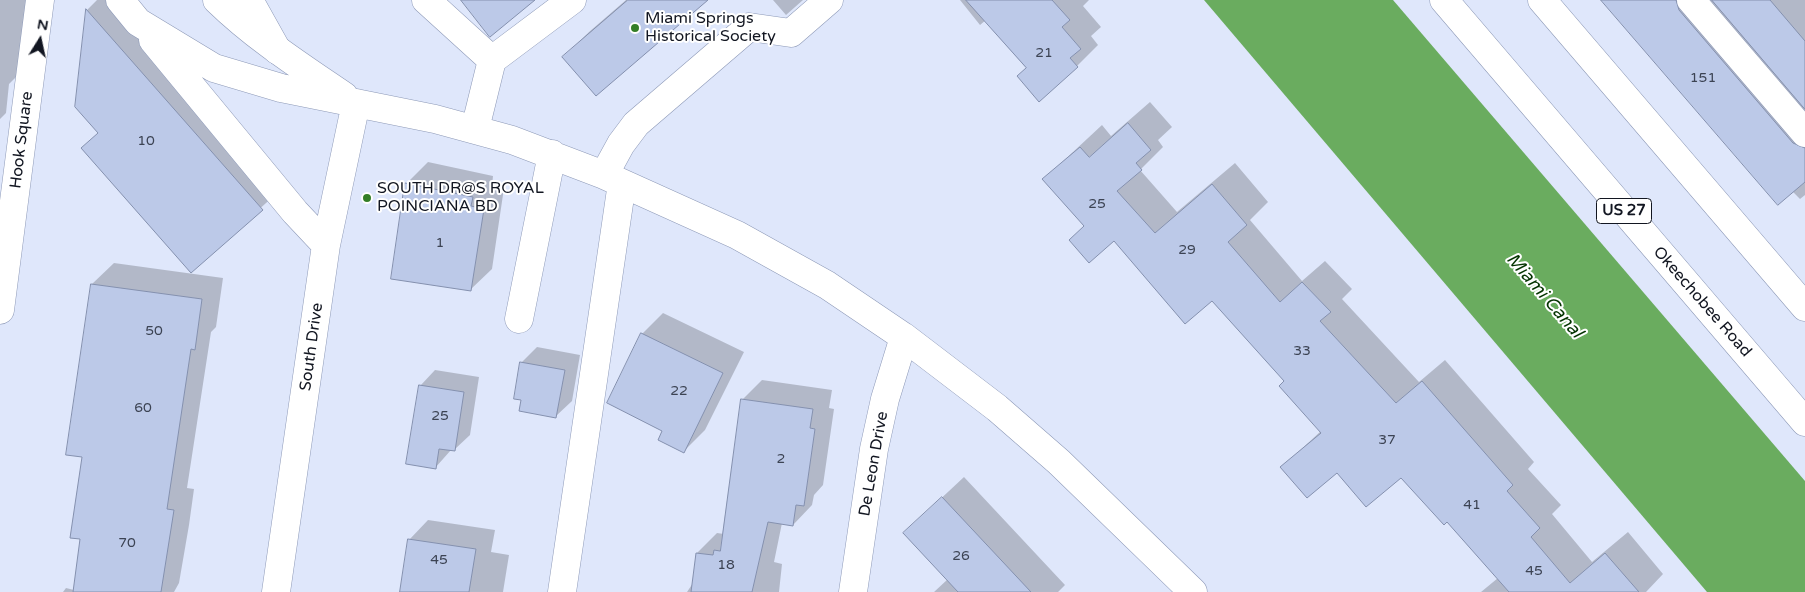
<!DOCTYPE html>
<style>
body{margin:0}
#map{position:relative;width:1805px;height:592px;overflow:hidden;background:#dfe7fb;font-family:"Varela Round",sans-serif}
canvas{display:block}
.north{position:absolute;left:15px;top:15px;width:50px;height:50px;-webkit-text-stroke:4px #fff;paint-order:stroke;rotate:10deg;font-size:14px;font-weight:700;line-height:20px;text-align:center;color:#121621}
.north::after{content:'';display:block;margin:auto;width:18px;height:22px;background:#121621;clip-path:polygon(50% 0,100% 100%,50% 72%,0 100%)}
</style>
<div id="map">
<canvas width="1805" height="592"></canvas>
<div class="north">N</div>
</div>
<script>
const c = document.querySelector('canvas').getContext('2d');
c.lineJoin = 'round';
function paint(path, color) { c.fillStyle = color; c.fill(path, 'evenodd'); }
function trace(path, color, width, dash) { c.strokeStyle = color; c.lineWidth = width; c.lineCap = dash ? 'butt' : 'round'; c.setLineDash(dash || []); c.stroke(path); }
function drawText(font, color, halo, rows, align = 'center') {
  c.font = font + ' "Varela Round",sans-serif'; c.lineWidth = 4; c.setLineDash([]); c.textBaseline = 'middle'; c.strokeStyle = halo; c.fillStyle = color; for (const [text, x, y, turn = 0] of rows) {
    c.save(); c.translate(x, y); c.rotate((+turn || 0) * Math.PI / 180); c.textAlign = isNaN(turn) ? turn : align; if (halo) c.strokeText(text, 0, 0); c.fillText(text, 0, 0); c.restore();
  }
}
paint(new Path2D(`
 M1204 0H1393L1805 481V592H1707Z`), '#6aac5f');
paint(new Path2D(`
 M0 0H27L16 77 9 84 6 113 0 119Z
 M97 0H125L287 184 191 271 99 132 77 106 87 10Z
 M626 0H706L564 57 589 32Z
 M773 0H803L786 15Z
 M960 0H1089L1083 6 1101 27 1091 36 1098 45 1077 66 1027 68 986 20 980 25Z
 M1603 0H1805V195L1800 199Z
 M1150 102 1172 127 1158 140 1163 147 1140 170 1177 212 1235 163 1268 202 1250 220 1302 281 1325 261 1352 289 1342 299 1419 382 1445 360 1534 462 1528 469 1561 505 1552 514 1592 562 1628 532 1663 574 1646 592H1481L1498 578 1447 520 1401 476 1282 467 1321 431 1286 381 1212 299 1114 239 1085 225 1044 179 1102 125 1111 136Z
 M428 162 493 176 492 186 504 188 492 269 470 290 407 183Z
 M114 263 223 278 216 327 211 332 187 488 194 489 189 525 179 583 174 592H63L66 588 74 590 81 538 92 284Z
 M663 313 744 352 705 430 684 451 664 430 642 334Z
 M537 347 580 355 572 401 556 416 522 399 521 363Z
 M435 370 479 377 470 435 454 450H451L435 468 420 386Z
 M762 380 832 390 829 408 834 409 823 485 814 495 812 505 793 525 782 523 774 562 782 564 779 592H687L693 583 697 553 717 533 724 534 742 400Z
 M964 477 1065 585 1058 592H934L948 579 904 533Z
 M428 520 495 530 491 552 509 555 503 592H400L409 540Z`), '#0003');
const building = new Path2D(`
 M461 0H535L490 37Z
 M628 0H708L596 96 562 57Z
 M966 0H1052L1070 20 1062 27 1081 49 1070 58 1078 67 1039 102 1017 76 1026 68Z
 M1601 0H1676L1679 10 1793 143 1805 148V182L1778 205Z
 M1712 0H1770L1805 41V109Z
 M86 9 263 210 191 273 81 148 98 133 75 107Z
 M1128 123 1151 150 1136 163 1142 170 1117 191 1155 233 1212 184 1247 225 1228 242 1280 302 1302 282 1331 312 1320 321 1396 403 1422 381 1513 485 1507 491 1540 528 1531 537 1570 583 1605 553 1639 592H1509L1447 522 1444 525 1401 478 1366 507 1337 473 1307 498 1280 467 1321 433 1279 386 1284 381 1212 301 1185 324 1114 241 1089 263 1069 240 1084 226 1042 179 1080 147 1089 157Z
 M405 183 473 197 471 206 484 209 471 291 391 279Z
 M91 284 202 299 195 350 191 349 167 509 174 510 161 592H73L80 539 70 538 82 457 66 455Z
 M641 333 723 373 684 453 658 440 662 431 607 403Z
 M520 362 565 370 556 418 519 411 521 400 514 399Z
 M419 385 464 392 455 451 439 449 436 469 406 464Z
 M741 399 813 409 810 428 815 429 804 506 796 505 793 526 768 522 752 592H691L696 553 713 555 714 550 720 551Z
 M942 497 1031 592H958L903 533Z
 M408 539 476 549 469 592H400Z`);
paint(building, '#bcc9e8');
trace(building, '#8490ae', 1);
const minor = new Path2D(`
 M120 0 138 22 214 68 281 88 435 119 512 140 604 175 737 235 827 285 904 337 997 408 1059 462 1193 592
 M217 0C255 37 300 66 344 96
 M426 0 492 60
 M1691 0 1805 133
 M153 40 295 212 326 245
 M475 129 492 60 572 0
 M604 175 621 144 636 124 749 27 791 33 829 0
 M0 310 40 0
 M519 319 552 154
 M276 592 326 245 356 103
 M562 592 622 183
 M853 592 874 449 885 399 904 337`);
const major = new Path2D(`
 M249 0 277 50`);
const highway = new Path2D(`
 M1444 0 1805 422
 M1542 0 1805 307`);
trace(minor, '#8d99b7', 29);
trace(major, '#8d99b7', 29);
trace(highway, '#8d99b7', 29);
trace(minor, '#fff', 28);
trace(major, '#fff', 28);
trace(highway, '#fff', 28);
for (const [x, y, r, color] of [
 [635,28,5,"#337e26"],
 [367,198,5,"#337e26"]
]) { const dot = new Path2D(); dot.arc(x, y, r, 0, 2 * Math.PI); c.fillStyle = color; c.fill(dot); trace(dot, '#fff', 2); }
drawText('14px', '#3c4353', null, [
 ["21",1044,53],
 ["151",1703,78],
 ["10",146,141],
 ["25",1097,204],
 ["1",440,243],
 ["29",1187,250],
 ["50",154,331],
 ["33",1302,351],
 ["22",679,391],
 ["60",143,408],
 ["25",440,416],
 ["37",1387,440],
 ["2",781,459],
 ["41",1472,505],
 ["70",127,543],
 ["26",961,556],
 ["45",439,560],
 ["18",726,565],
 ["45",1534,571]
]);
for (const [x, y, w] of [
 [1624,211,55]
]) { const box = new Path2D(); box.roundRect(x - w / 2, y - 12.5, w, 25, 4); c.fillStyle = '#fff'; c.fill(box); trace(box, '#121621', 1); }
drawText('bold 15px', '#121621', null, [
 ["US 27",1624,211]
]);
drawText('16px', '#121621', '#fff', [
 ["Miami Springs",645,19],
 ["Historical Society",645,37],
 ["SOUTH DR@S ROYAL",377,189],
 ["POINCIANA BD",377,207]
], 'left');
drawText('16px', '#121621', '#fff', [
 ["Hook Square",22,140,-83],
 ["Okeechobee Road",1702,302,49],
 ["South Drive",312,347,-82],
 ["De Leon Drive",874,464,-80]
]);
drawText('italic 18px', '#043400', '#fff', [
 ["Miami Canal",1544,296,49]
]);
</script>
